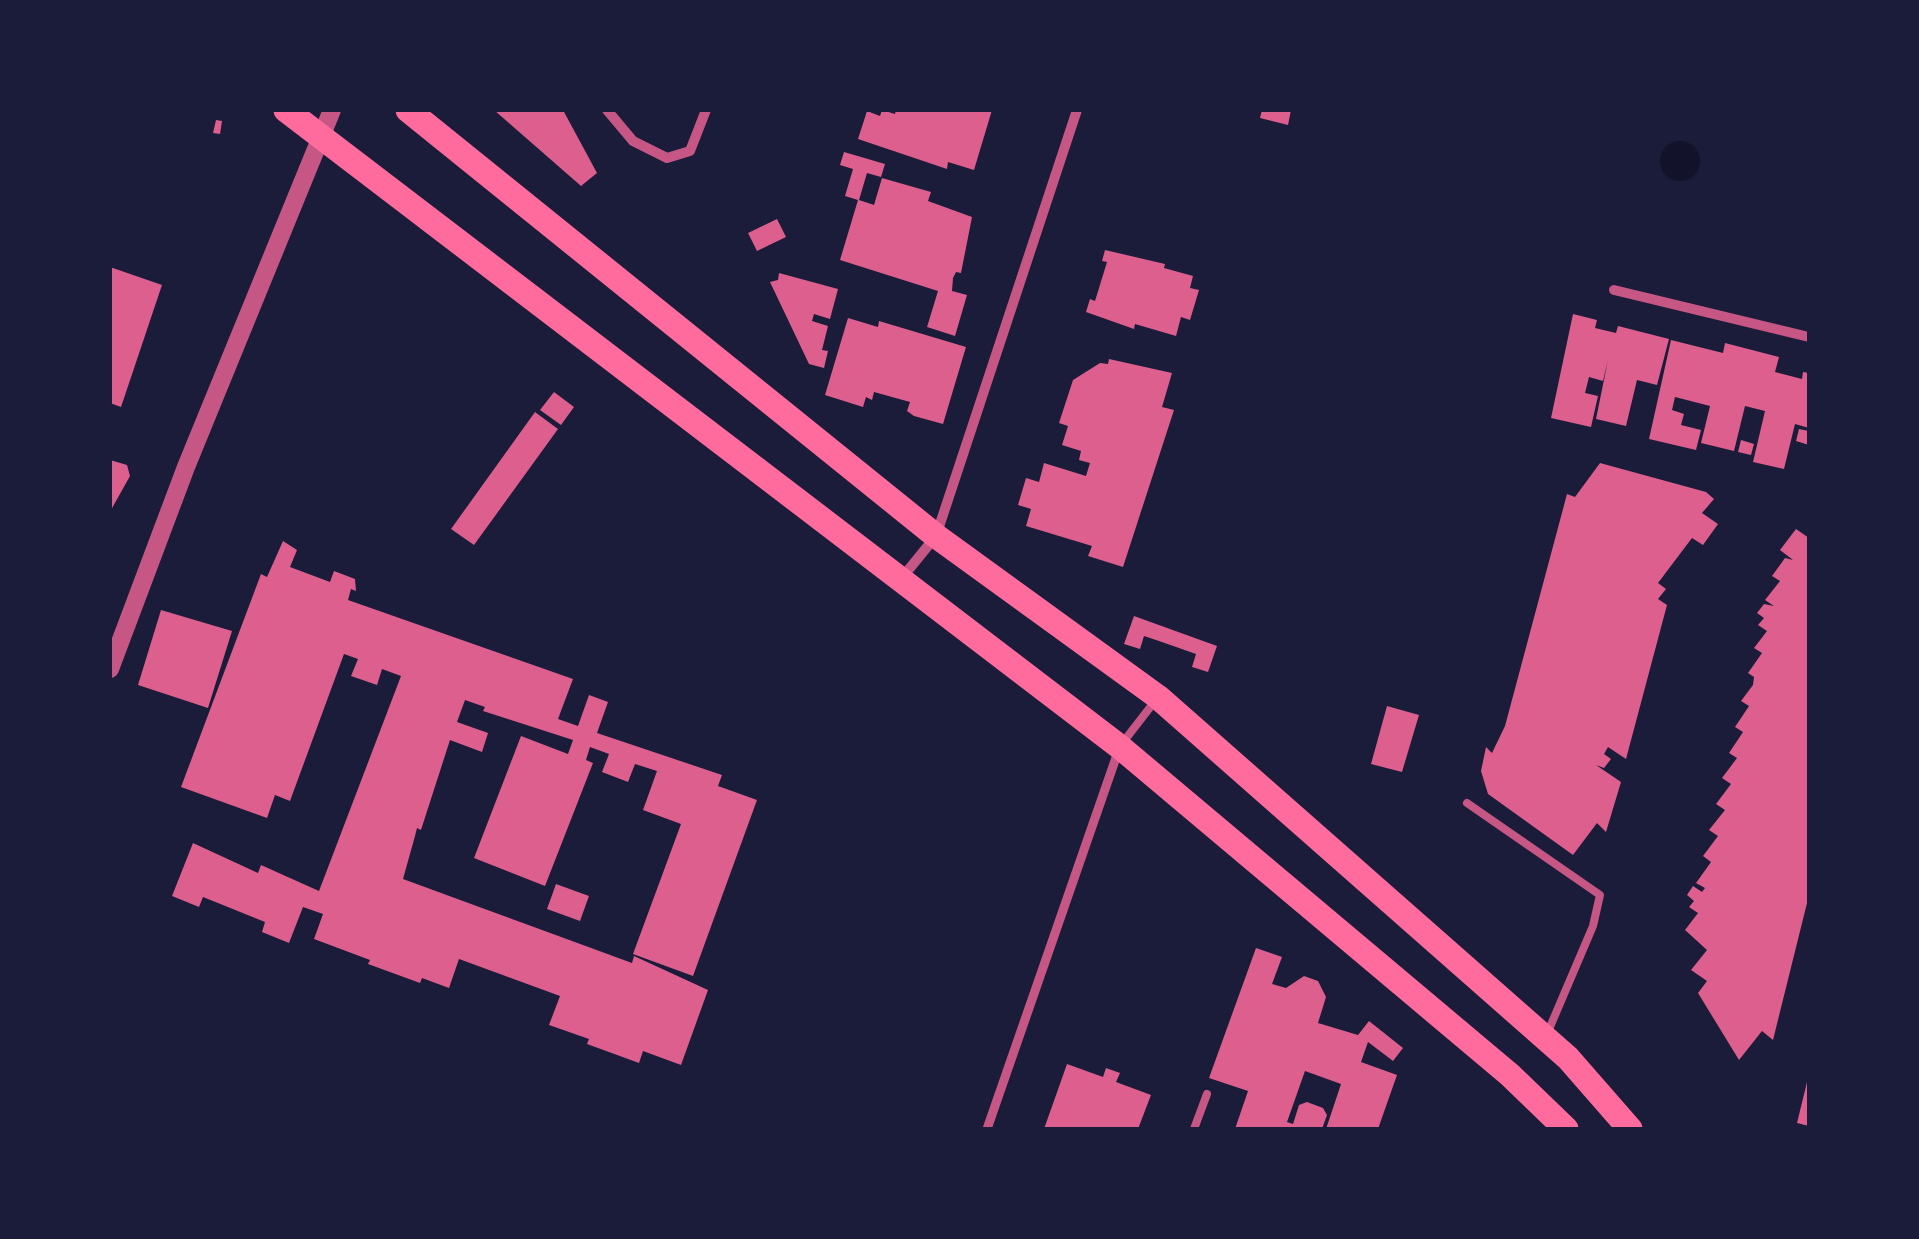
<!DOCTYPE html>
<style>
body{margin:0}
#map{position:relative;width:1919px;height:1239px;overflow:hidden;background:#1b1b3a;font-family:"Noto Sans",sans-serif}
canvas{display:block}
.frame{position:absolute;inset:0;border:112px solid #1b1b3a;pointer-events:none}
</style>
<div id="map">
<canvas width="1919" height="1239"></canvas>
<div class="frame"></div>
</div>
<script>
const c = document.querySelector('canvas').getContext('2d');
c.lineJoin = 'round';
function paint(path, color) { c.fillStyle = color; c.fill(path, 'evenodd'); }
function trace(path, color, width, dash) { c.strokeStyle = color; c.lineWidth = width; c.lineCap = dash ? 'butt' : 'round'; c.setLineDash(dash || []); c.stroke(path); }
paint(new Path2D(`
 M1660 161a20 20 0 1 1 40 0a20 20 0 1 1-40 0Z`), '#12122b');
paint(new Path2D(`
 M494 110H563L597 173 581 186Z
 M882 110 895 114 896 110H992L974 170 948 162 947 169 858 139 867 111 880 116Z
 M1262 110H1291L1288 125 1260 118Z
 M216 120 222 121 220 134 213 133Z
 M844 152 885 164 881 177 867 173 859 200 874 205 882 178 931 192 928 201 972 217 961 273 956 272 953 278 952 291 967 295 955 336 927 327 938 291 840 260 858 200 845 196 853 169 840 165Z
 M777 219 786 237 757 251 748 233Z
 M1105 250 1165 264 1164 268 1193 276 1190 288 1199 290 1190 320 1181 317 1176 336 1135 324 1134 329 1086 312 1090 299 1095 301 1107 262 1102 261Z
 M110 267 162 285 121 407 110 403Z
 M779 273 838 289 830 319 814 314 812 321 828 326 822 350 828 351 824 368 809 364 770 282 778 280Z
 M1573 314 1597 320 1595 328 1616 333 1618 326 1669 339 1657 385 1637 380 1626 426 1596 419 1608 360 1603 381 1589 377 1585 393 1598 396 1591 427 1551 418Z
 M848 318 878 327 879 321 966 347 943 424 914 416 907 411 910 402 874 392 872 400 866 397 863 407 825 395Z
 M1671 340 1723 353 1725 343 1779 357 1775 372 1802 379 1803 372 1809 373V428L1795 424 1784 469 1753 462 1765 411 1745 406 1734 451 1701 443 1710 406 1675 397 1672 410 1684 414 1681 425 1701 430 1696 450 1649 439Z
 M1109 359 1172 373 1162 407 1174 410 1123 567 1088 556 1092 546 1026 526 1031 509 1018 505 1026 478 1039 482 1044 463 1086 476 1090 463 1079 460 1081 451 1062 445 1068 426 1059 423 1073 380 1100 363 1108 364Z
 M554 392 574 407 561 425 540 410Z
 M535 412 558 429 474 545 451 529Z
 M1799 429 1809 431V445L1796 441Z
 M1741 440 1754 444 1751 455 1738 452Z
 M110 460 127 465 130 476 111 510Z
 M1600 463 1706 492 1714 499 1702 513 1718 524 1703 545 1692 538 1658 583 1666 589 1658 599 1667 605 1626 759 1608 747 1604 754 1611 759 1604 768 1596 765 1621 782 1606 832 1597 823 1573 855 1488 794 1481 771 1486 747 1492 753 1505 726 1567 494 1575 497Z
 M1796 529 1809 538V895L1773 1040 1762 1031 1739 1060 1698 993 1707 981 1691 970 1707 950 1685 930 1698 913 1689 907 1694 901 1687 895 1693 886 1702 892 1705 888 1696 883 1711 862 1703 856 1718 836 1709 830 1725 810 1716 804 1731 784 1722 778 1737 758 1729 753 1743 732 1735 727 1749 706 1741 701 1753 685 1754 677 1748 673 1762 653 1754 648 1767 631 1758 625 1764 618 1757 613 1764 604 1774 606 1765 600 1780 581 1772 576 1785 558 1793 560 1780 550Z
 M283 541 297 550 290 567 330 582 334 571 355 579 356 591 351 589 348 600 573 679 558 719 578 726 589 695 608 702 597 733 722 775 718 786 757 800 693 976 633 954 681 824 643 810 657 771 635 764 628 782 602 772 609 754 590 747 586 760 593 763 545 886 474 858 521 736 568 754 573 740 483 711 485 707 465 700 457 722 488 733 482 752 450 740 421 830 417 828 415 836 403 879 632 963 634 956 708 990 681 1065 643 1051 639 1063 587 1044 589 1039 549 1025 560 996 459 959 449 988 422 978 420 983 368 964 370 960 314 939 323 914 303 907 289 943 262 932 265 922 203 897 199 907 172 896 193 843 258 873 261 865 319 891 401 676 382 669 377 685 351 676 358 659 344 654 290 801 275 795 267 818 181 787 261 574 267 577Z
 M161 610 232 631 208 708 138 685Z
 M1134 616 1217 646 1208 672 1192 667 1196 654 1159 641 1144 636 1140 649 1124 644Z
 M1387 706 1419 715 1402 772 1371 764Z
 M556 884 589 896 580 921 547 909Z
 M1256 948 1282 957 1272 984 1286 988 1304 976 1318 981 1326 997 1318 1023 1358 1035 1369 1021 1403 1048 1393 1061 1368 1042 1361 1062 1397 1075 1378 1129H1326L1341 1084 1305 1071 1287 1122 1293 1124 1299 1105 1307 1102 1323 1108 1327 1115 1322 1129H1235L1248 1091 1209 1078Z
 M1067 1064 1103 1077 1106 1068 1120 1073 1116 1082 1151 1095 1138 1129H1044Z
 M1808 1078H1809V1126L1797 1123Z`), '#dd5f8e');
trace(new Path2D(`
 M1124 741 1155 701
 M1467 803 1600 895 1593 926 1547 1034
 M1194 1129 1207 1094`), '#c65784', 8);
trace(new Path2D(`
 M987 1129 1119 749`), '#c65784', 9);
trace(new Path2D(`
 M607 110 633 141 667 158 690 151 706 110
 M1614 290 1809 337
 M901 579 936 536 1077 110`), '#c65784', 10);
trace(new Path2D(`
 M110 669 186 467 332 110`), '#c65784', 18);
trace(new Path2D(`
 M286 110 1120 747 1510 1075 1566 1129
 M408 110 936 536 1158 697 1568 1058 1630 1129`), '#ff6b9d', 25);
</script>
